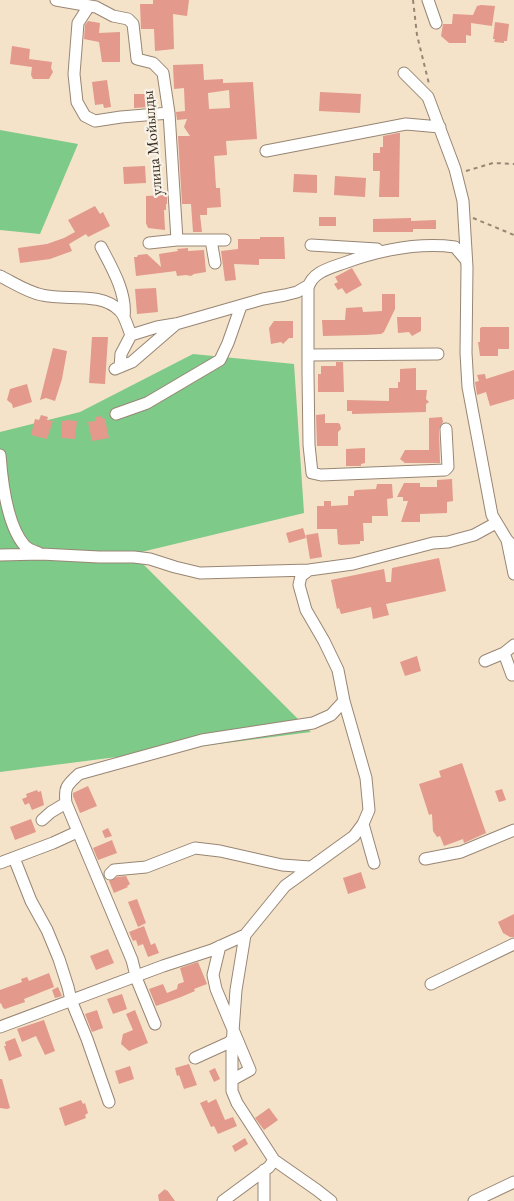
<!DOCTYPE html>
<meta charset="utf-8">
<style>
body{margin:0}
canvas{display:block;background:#f4e2c9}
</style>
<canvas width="514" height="1201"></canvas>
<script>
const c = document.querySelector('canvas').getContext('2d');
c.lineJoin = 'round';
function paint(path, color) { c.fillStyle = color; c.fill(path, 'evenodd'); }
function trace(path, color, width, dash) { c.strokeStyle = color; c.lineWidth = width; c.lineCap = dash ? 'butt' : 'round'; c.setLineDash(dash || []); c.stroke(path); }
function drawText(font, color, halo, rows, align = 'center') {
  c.font = font + ' "EB Garamond",serif'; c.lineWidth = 4.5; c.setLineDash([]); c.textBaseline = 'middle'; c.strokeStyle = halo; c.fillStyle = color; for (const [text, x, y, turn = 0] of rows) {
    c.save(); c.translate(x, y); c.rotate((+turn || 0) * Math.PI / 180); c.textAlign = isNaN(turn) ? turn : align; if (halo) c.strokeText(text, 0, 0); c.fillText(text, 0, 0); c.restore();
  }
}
paint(new Path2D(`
 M0 130 78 144 40 234 0 230Z
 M193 354 294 364 304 513 133 554 311 732 0 772V432L80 412Z`), '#7eca89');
paint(new Path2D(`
 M153 0H189L187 16 173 14 174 49 155 51 154 29H141L140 4H153Z
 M481 5 495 6 492 26 471 23V36L466 35V43H449L441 36 443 24H452L453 14 473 15 477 6Z
 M88 21 100 23 99 33 120 32V62H102L99 42 84 39 85 25Z
 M495 22 509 24 507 41H504V43L494 42 495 39H493Z
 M12 46 30 49 29 59 52 62 51 68 53 72 49 79H33L31 75 32 67 10 64Z
 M203 64 204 80 223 79V83L253 82 257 139 226 141 227 155 214 156 216 188H220L221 207 207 208V215H200L202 232H193L191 204H182L178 136H190L184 127 187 119 177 120 176 112 185 111 184 88 174 89 173 65ZM229 90 230 108 209 109 208 93Z
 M107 80 111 107 104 108 103 104 95 105 92 82Z
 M320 92 361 94 360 113 319 111Z
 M134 94H150V107L134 108Z
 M398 133H400L399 197H379L380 171H373V153H380V147H383V136Z
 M145 166 146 183 124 184 123 167Z
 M294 174 317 175V193L293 192Z
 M335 176 366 178 365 197 334 195Z
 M167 195V204H166V210H164L165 230 148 228 146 223V196Z
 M95 206 100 214 103 212 110 226 88 237 86 234 69 244 72 251 50 259 20 263 18 248 47 244 64 238 75 232 68 220Z
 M319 217H336V226H319Z
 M411 218V221L436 220V229H413V232H373V219Z
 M260 237H284L285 259H259V265L234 264 236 280 225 281 221 251 238 249V239H260Z
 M188 248V251L204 250 206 272 194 274 191 276 186 275 177 276 176 271 136 276 134 257H137L138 255 147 254 161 267 159 254 178 251 177 249Z
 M352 268 362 285 346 294 342 288 338 290 334 284 338 282 335 277Z
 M156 288 158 312 137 314 135 289Z
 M382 294H395V309L384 332 381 334 365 335 323 336 322 320H345L346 308 362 307 363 312 382 311Z
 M397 317H421V331L412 336 409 332 398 333Z
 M274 321H293V338H289L283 344 281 342 271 344 269 328Z
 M482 327H509V349H498V356H480L478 342H480V328Z
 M92 337H108L105 384 89 383Z
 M53 348 67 351 62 379 55 401 46 398 40 400Z
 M336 362H343L344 392H318V374H321V366H336Z
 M416 368V390H427L426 399 429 402 426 404V412L352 414V411H347V400L389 401V388H398V382H400V369Z
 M514 370V399L490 406 486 392 477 395 475 382 479 381 477 375 485 374 486 379Z
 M27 384 32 402 13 408 12 404 7 400 10 389Z
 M325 414V423H338L340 424 341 429 338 432V446H317L316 415Z
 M41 415 48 417 47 420 53 421 47 439 31 435 35 419 39 420Z
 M102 416V418L105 419 109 438 92 441 88 422 95 421V417Z
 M442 417 443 422 439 429 440 463H405L400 459 405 450H429V418Z
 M66 420 77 421 75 439 61 438 62 421H65Z
 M365 448V463L361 464V466H346V449Z
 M452 479 453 501 447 502V513L420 514V522H401L408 501H403V497H397L404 483H420V487H437V480Z
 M377 484H392L393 498 387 499 388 516H372V523H363L364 541H360V544L341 545 338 544 337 529H317V506H324V501H331V506L348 505V496H354V491L356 490 376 489Z
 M303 528 306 538 289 543 286 533Z
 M318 533 322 557 310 559 306 535Z
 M439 558 446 591 386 604 389 615 373 619 371 607 341 614 339 608 337 609 331 580 384 569 386 582H391L392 568Z
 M417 656 421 671 405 676 400 662Z
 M462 763 486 833 464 843 463 839 444 846 440 836 437 837 433 831 432 814 429 815 419 784 441 777 439 771Z
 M88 786 97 806 80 813 73 796V793Z
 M502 789 506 800 499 802 495 791Z
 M37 790 38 792 41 791 44 805 32 810 29 803 25 805 22 799 27 797 26 794Z
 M31 819 36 832 15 840 10 827Z
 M108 828 112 836 105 838 102 831Z
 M112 840 117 853 98 860 93 848Z
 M361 872 366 888 348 894 343 878Z
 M126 876 130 884 127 886 128 887 114 893 109 881 117 877Z
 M137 899 146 923 138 927 128 902Z
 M514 914V937H510L503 933 498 922Z
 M144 926 151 945 155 943 159 953 148 957 143 944 138 946 136 940 133 941 129 932Z
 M108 949 114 963 96 970 90 956Z
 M198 962 207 984 194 989 195 991 181 997 156 1006 149 989 163 984 167 993 177 989 178 984 184 982 180 968Z
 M49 973 54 987 24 999 25 1002 5 1009 3 1008 1 1003 0 1004V990L22 982 21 979 27 977 29 981Z
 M58 987 62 996 55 998 52 990Z
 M122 994 127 1009 113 1014 107 999Z
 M97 1010 103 1028 92 1032 85 1014Z
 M135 1010 148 1043 129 1051 121 1044 123 1034 133 1030 126 1014Z
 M44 1020 55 1051 45 1055 36 1036 22 1042 17 1029Z
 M15 1038 22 1056 9 1061 4 1046H6L5 1042Z
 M189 1064 197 1085 184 1089 179 1075 177 1076 175 1068Z
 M130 1066 134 1079 119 1084 115 1071Z
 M215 1068 220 1079 214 1082 209 1071Z
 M0 1079H2L10 1108 7 1109 0 1108Z
 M216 1099 225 1120 233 1117 237 1126 218 1134 214 1126 211 1127 200 1103 207 1100 208 1103Z
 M81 1100 83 1104 85 1103 88 1113 85 1115 86 1118 65 1126 59 1108Z
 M269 1108 278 1120 264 1130 255 1118Z
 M245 1138 248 1144 235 1152 232 1146Z
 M165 1189 166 1191 167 1190 175 1201H159L158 1195Z`), '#e3998b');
const minor = new Path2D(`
 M56 0 96 7 113 16 128 19 133 24 137 59 153 63 163 73 169 113 177 240H225
 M428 0 436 23
 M89 6 78 23 74 74 77 102 85 116 95 121 121 117 169 113
 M404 73 428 97 455 169 463 201 467 267 466 353 468 387 492 515 507 540 514 547
 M266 151 406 124 440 127
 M211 240 215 263
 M149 243 177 240
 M311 245 377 249
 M101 247C112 268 127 293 124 317
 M0 276C14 283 27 292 42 295 66 301 101 291 120 311 125 316 128 328 131 335L157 327 175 324
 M308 355 438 354
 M120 367 121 354 131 335
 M115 369 132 362 176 324 263 299 285 295 297 292 309 285
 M116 414 147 403 220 360 228 343 241 306
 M446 429 448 467 445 470 321 475 312 473 309 445 308 373V288C312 272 330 268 344 263 380 250 417 242 455 247L466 260
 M0 455C2 482 7 526 25 546 29 550 34 551 39 553
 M507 540 514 574
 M0 555 41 554 99 557H134L150 559 175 567 200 573 309 570 353 564 433 543 448 542 474 535 496 523
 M504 653 512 675
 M485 661 504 653 514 645
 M42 820 51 812 66 803
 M363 824 374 863
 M14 858 31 901 47 930 59 959 68 987 71 1000 87 1039 109 1102
 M425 859 461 852 514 830
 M0 863 53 843 77 832
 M110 874 114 870 146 867 195 848 220 851 282 865 310 867
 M220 946 213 975 216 989 250 1070 232 1080
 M431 984 514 944
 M155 1024 137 980 132 960 66 803C64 787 67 785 79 774L202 740 313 723 331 715 344 701
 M0 1027 163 966 212 950 245 935
 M195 1058 228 1043 233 1039
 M274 1160 317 1190 331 1201
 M223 1201 269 1167 274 1160 237 1103 232 1091V1045L236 990 245 935 285 886 354 836 363 824 369 810 366 778 344 701 338 670 324 641 306 610 299 585 301 576 309 570
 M264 1201V1170
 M474 1201 514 1182`);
trace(minor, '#988674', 13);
trace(new Path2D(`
 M413 0 417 35 429 84
 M466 171 493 163 514 164
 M473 218 514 235`), '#988674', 2, [4, 4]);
trace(minor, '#fff', 11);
drawText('16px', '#3b2a1e', '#f7f3e8', [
 ["улица Мойылды",153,143,-95]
]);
</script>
